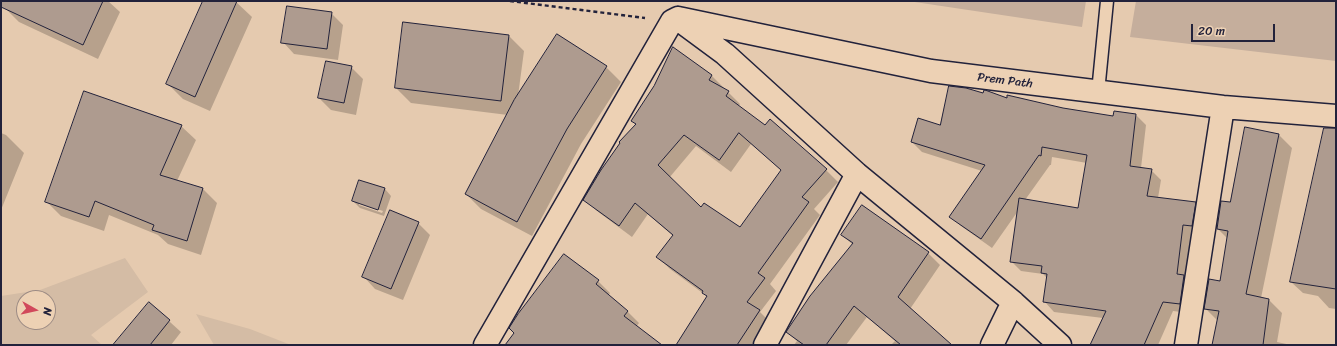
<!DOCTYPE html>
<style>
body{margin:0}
#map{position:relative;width:1337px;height:346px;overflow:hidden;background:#e5caaf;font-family:Sriracha,sans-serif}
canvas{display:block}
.frame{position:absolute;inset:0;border:2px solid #22223b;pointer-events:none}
.north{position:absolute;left:16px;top:290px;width:40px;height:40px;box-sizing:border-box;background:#edd1b4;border:1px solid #9c8b84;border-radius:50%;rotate:98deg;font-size:11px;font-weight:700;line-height:16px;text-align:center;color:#22223b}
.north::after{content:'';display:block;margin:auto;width:14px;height:18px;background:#d1495b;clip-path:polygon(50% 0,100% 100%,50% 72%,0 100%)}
.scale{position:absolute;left:1191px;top:24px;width:84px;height:18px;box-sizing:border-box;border:2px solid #22223b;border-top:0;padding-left:5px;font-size:12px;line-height:14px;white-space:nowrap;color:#22223b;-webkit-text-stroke:3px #edd1b4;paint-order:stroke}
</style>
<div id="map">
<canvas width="1337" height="346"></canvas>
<div class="frame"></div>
<div class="north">N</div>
<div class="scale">20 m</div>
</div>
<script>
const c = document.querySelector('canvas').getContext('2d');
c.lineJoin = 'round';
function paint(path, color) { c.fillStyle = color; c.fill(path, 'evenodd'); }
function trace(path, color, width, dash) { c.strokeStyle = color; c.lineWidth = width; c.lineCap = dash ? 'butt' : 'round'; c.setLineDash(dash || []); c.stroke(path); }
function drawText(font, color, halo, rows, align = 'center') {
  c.font = font + ' Sriracha,sans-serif'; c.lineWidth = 4; c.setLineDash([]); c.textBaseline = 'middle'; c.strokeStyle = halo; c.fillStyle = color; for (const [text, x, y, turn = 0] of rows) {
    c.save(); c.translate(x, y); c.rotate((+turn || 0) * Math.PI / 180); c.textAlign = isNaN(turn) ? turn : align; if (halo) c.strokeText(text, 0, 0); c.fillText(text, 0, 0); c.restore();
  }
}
paint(new Path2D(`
 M125 258 148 292 91 335 102 345H1V296L40 290ZM24 298H48V322H24Z
 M196 314 250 329 291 345H214Z`), '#d4bca5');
paint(new Path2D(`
 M908 1H1086L1082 27Z
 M1136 1H1336V61L1130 37Z`), '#c5ae9c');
paint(new Path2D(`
 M7 1H108L120 12 98 59 19 22 4 7Z
 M205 1H235L252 17 210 111 183 99 168 84Z
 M331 13 343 25 338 60 294 54 283 42Z
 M509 36 524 51 518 96 606 67 621 82 581 144 532 236 481 209 466 194 508 115 411 103 396 88Z
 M674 49 712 76 724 88 723 89 728 92 740 104 738 107 826 170 838 182 814 209 820 215 770 284 776 291 760 312 771 323 757 345H677L708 297 670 269 658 257 673 236 648 214 632 237 597 211 585 199 636 125 632 121 655 87ZM751 144 782 171 740 228 701 209 669 178 696 146 731 172Z
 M351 67 363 79 356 115 331 110 319 98Z
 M1007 99 1114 117 1136 115 1146 125 1141 168 1151 170 1161 180 1158 198 1195 203 1205 213 1190 313 1173 311 1158 345H1091L1103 318 1054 312 1044 301 1047 278 1043 274 1021 271 1011 261 1018 211 992 248 961 226 950 216 982 171 922 152 912 142 940 126ZM1052 157 1087 163 1079 209 1025 200 1050 165H1051Z
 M181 126 196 140 177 181 203 189 217 203 201 255 168 244 158 235 109 215 104 231 61 216 47 202Z
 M1 133 6 135 24 153 1 210Z
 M1279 135 1292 148 1261 298 1269 300 1282 313 1277 342 1291 345H1213L1218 321 1205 308 1221 282 1228 239 1218 229 1231 203Z
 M1336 150V309L1329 308 1318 296 1303 293 1291 282Z
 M360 181 385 189 391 196 384 216 360 208 353 201ZM359 203 383 211 382 213 359 205Z
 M863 206 928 253 940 265 910 309 951 345H891L895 341 867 317 846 345H794L797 341 787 332 853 245 842 235Z
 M418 223 430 235 403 300 375 289 364 277Z
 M565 255 598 281 610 293 608 296 627 311 639 323 636 327 660 345H506L515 333Z
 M149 303 181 332 171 345H119Z`), '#0003');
const building = new Path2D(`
 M1 1H103L83 45 1 7Z
 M203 1H237L195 97 166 84Z
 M287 6 332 12 327 49 281 43Z
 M403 22 509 35 501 101 395 88Z
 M557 34 607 66 567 129 517 222 465 194 514 100Z
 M673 47 712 75 709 80 729 91 726 96 765 125 770 119 827 169 802 197 809 202 758 273 765 278 747 302 760 310 737 345H676L707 296 702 293 703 291 656 257 673 235 635 203 619 226 583 200 601 170 620 143 619 142 636 124 631 121 654 86ZM739 133 781 170 740 227 704 203 701 207 658 165 684 135 719 160Z
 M326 61 352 66 344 103 318 98Z
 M949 86 966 88 983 93 984 90H985L1007 98V95L1063 108 1113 116 1114 111 1136 114 1130 166 1152 169 1147 196 1196 202 1192 226 1183 225 1177 274 1184 275 1180 304 1163 302 1144 345H1090L1106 311 1043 302 1047 274 1041 273 1042 266 1010 262 1019 198 1078 208 1087 155 1042 147 1041 156 1039 155 981 239 949 217 985 165 911 142 918 118 940 125Z
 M84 91 182 125 160 175 203 188 187 241 152 230 154 225 95 201 89 217 45 202Z
 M1245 127 1279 134 1246 294 1269 299 1263 345H1212L1219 311 1204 309 1209 279 1220 281 1228 231 1217 229 1221 201 1230 202Z
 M1324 128H1336V289L1290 282Z
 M359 180 385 188 378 210 352 201Z
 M862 205 929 252 898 297 952 345H901L854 306 826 345H804L786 332 810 296 853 243 841 235Z
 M390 210 419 222 391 289 362 277Z
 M564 254 599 280 596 284 628 311 624 316 662 345H505L514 333 509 328 518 314Z
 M149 302 170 320 150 345H113Z`);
paint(building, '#ae9b8f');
trace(building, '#22223b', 1);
const service = new Path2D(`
 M1098 92 1107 1`);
const minor = new Path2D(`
 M678 18 931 71 1223 107 1336 116
 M683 23 725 54 857 174 1013 302 1060 345
 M485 345 672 21 678 18
 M765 345 857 174
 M992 345 1013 302
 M1186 345 1223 107`);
trace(service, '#22223b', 15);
trace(minor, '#22223b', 25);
trace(new Path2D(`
 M510 1 645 18`), '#22223b', 2.5, [4, 3]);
trace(service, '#edd1b4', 12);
trace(minor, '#edd1b4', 22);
drawText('12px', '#22223b', '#edd1b4', [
 ["Prem Path",1005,81,7]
]);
</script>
